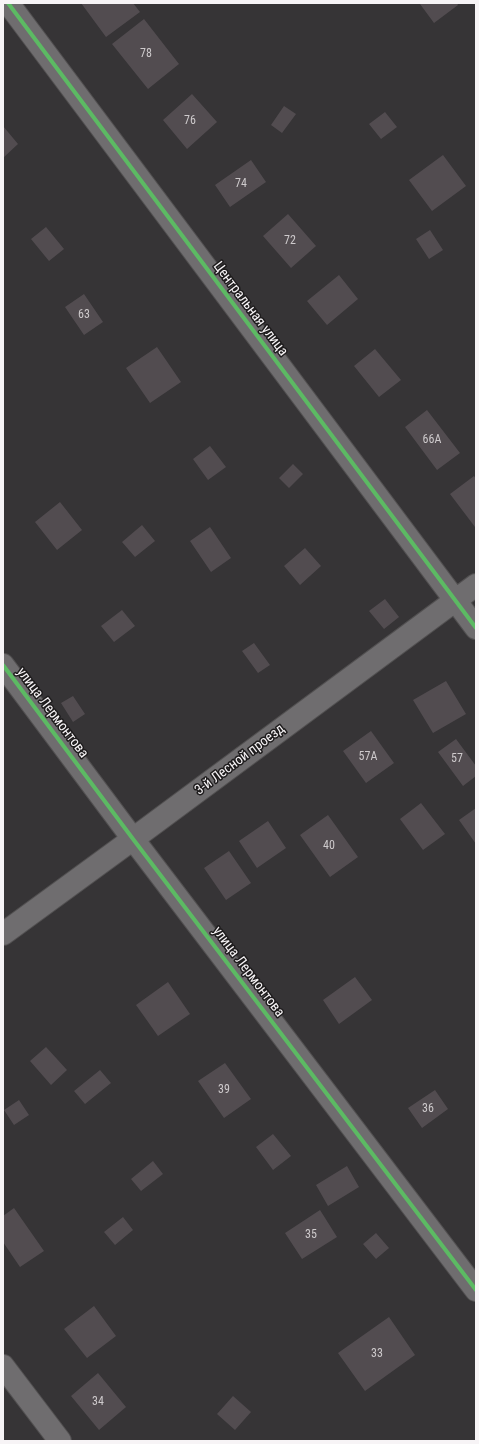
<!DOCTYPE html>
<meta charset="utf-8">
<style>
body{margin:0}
#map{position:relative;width:479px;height:1444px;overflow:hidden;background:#363436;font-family:"Roboto Condensed",sans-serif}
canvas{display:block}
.frame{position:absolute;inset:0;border:4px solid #f7f4f6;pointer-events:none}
</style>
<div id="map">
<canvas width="479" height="1444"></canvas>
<div class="frame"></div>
</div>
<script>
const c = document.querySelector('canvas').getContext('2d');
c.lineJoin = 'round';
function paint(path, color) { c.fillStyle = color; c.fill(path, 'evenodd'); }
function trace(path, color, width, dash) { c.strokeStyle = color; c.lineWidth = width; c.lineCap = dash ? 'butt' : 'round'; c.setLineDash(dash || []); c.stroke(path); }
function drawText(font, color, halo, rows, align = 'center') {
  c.font = font + ' "Roboto Condensed",sans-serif'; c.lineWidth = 3; c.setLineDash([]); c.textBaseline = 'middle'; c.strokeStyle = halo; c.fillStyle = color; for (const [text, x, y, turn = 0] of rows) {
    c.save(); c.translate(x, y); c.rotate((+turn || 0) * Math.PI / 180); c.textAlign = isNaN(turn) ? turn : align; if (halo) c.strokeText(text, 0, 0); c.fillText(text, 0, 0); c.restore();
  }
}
paint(new Path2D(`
 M81 3H133L140 12 106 37Z
 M422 3H457L458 5 434 23 420 4Z
 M144 19 179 64 148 89 112 44Z
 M192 94 217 122 187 149 163 120Z
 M284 106 296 114 282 133 271 125Z
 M385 112 397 127 381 139 369 124Z
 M3 126 18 144 3 158Z
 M443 155 466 186 432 211 409 180Z
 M251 160 266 182 230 207 215 185Z
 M288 214 316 246 291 268 263 236Z
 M46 227 64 249 49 261 31 239Z
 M430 230 443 250 429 259 416 239Z
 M339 275 358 299 327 325 307 301Z
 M84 294 103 322 84 335 65 307Z
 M157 347 181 382 150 403 126 368Z
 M375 349 401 380 379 397 354 366Z
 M427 410 460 453 437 470 405 427Z
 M210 446 226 467 208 480 193 459Z
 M293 464 303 474 289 488 279 478Z
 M474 476 476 479V526L475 527 450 494Z
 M60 502 82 530 57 550 35 522Z
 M142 525 155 541 135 557 122 542Z
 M210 527 231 558 211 572 190 541Z
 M305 548 321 566 300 585 284 566Z
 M385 599 399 617 384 629 369 611Z
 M122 610 135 626 114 642 101 626Z
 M254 643 270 665 258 673 242 651Z
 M446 681 466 714 433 733 413 700Z
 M73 696 85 714 73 722 61 703Z
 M371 731 394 763 366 783 343 751Z
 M456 739 476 766V776L463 786 438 752Z
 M421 803 445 834 423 850 400 819Z
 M476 808V844L459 820Z
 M328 815 358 857 330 877 300 835Z
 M268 821 286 848 257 868 239 841Z
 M229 851 251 883 226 900 204 868Z
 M355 977 372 1000 339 1024 323 1000Z
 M168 982 190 1014 158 1036 136 1005Z
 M46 1047 67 1070 51 1085 30 1061Z
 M225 1063 251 1099 224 1118 198 1081Z
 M100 1070 111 1083 85 1104 74 1091Z
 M435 1090 448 1109 422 1128 408 1108Z
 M19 1100 29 1115 14 1125 4 1110Z
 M273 1134 291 1156 273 1170 256 1147Z
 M153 1161 163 1174 141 1191 131 1179Z
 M347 1166 359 1187 328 1206 316 1185Z
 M14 1208 44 1251 20 1267 3 1242V1216Z
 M320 1210 337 1237 302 1259 285 1233Z
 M123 1217 133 1230 115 1245 104 1232Z
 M376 1233 389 1248 376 1259 363 1244Z
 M94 1306 116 1336 87 1358 64 1329Z
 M389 1317 415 1355 365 1391 338 1353Z
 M98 1373 126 1407 99 1430 71 1396Z
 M233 1396 251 1412 235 1430 217 1414Z`), '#524c50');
const minor = new Path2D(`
 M8 3 476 628
 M3 665 133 839 476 1290
 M3 934 133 839 476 585
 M3 1366 60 1441`);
trace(minor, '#525051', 24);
trace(minor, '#6f6d6f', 22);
trace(new Path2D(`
 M8 3 476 628
 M3 665 133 839 476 1290`), '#5cba63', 4);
drawText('12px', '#cecacc', null, [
 ["78",146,54],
 ["76",190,121],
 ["74",241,184],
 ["72",290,241],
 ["63",84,315],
 ["66А",432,440],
 ["57А",368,757],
 ["57",457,759],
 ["40",329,846],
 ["39",224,1090],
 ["36",428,1109],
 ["35",311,1235],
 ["33",377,1354],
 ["34",98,1402]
]);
drawText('14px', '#f7f4f6', '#1e1c1d', [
 ["Центральная улица",250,309,53],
 ["улица Лермонтова",52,713,53],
 ["3-й Лесной проезд",240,760,-37],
 ["улица Лермонтова",248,972,53]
]);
</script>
